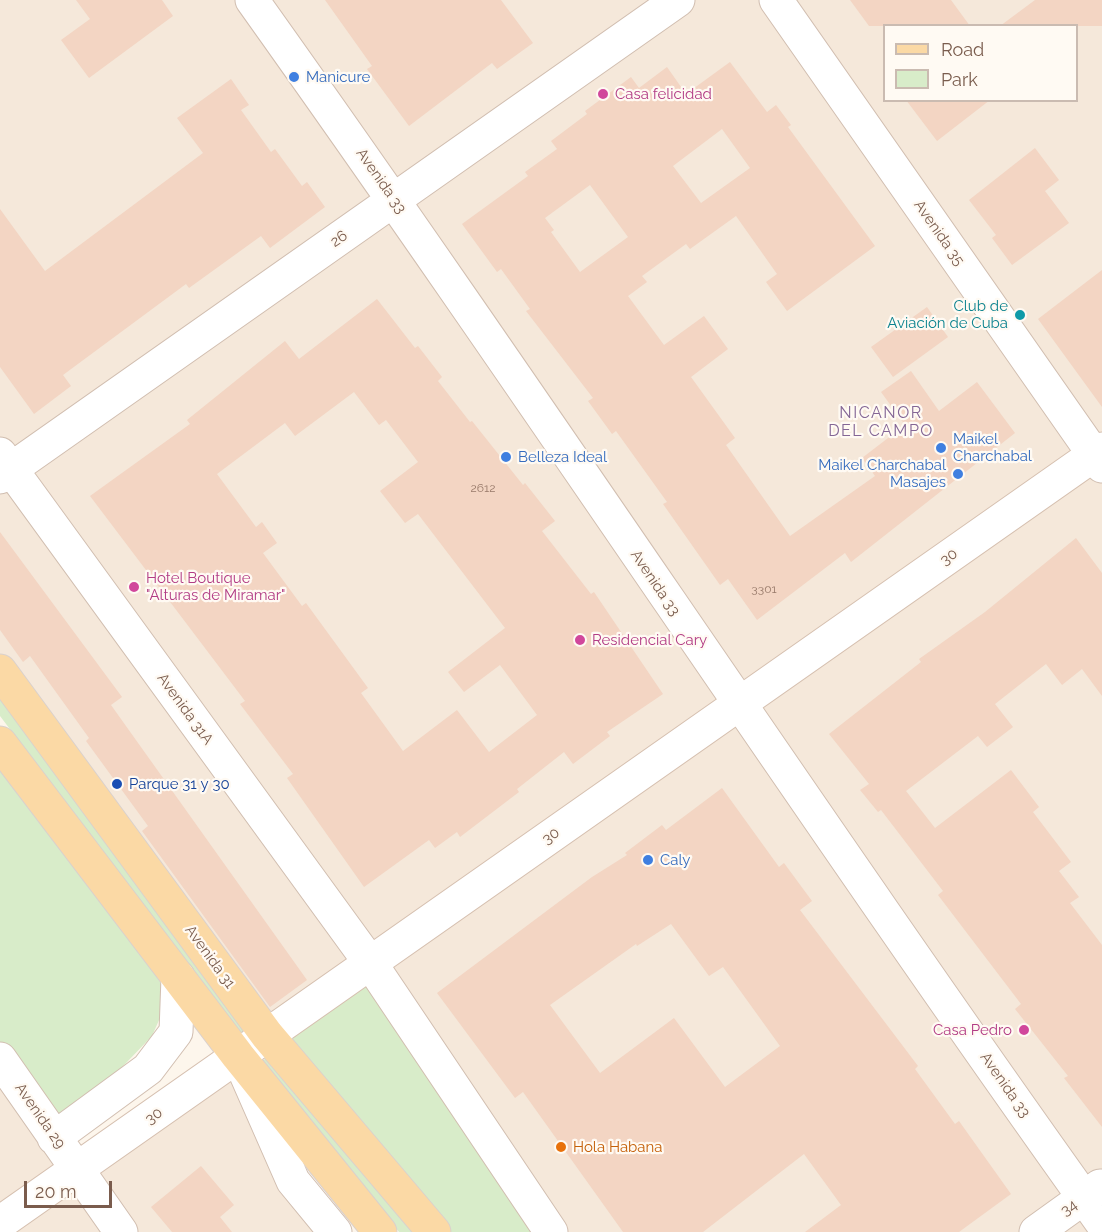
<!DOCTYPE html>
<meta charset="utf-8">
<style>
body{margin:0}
#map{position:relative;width:1102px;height:1232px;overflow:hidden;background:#fdf6ec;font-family:Raleway,sans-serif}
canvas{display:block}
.legend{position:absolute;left:883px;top:24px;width:195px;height:78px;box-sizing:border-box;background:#fffaf3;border:2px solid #cabbb1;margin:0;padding:8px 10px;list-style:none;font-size:18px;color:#7a5c4d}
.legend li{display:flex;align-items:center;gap:12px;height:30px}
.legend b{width:30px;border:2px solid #cabbb1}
.scale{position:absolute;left:24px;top:1181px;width:88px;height:27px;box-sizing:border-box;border:3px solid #7a5c4d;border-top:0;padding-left:8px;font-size:18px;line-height:21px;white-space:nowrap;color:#7a5c4d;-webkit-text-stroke:4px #fffaf3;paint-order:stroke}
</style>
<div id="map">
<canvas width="1102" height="1232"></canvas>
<ul class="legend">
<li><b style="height:8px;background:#fbd9a5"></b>Road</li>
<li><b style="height:16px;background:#d8ecc9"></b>Park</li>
</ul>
<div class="scale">20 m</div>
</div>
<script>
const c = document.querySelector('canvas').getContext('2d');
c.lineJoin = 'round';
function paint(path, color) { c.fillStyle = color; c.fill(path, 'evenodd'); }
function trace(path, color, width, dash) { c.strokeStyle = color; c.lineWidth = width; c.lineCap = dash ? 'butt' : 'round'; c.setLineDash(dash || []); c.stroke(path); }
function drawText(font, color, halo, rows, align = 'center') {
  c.font = font + ' Raleway,sans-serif'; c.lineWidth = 4.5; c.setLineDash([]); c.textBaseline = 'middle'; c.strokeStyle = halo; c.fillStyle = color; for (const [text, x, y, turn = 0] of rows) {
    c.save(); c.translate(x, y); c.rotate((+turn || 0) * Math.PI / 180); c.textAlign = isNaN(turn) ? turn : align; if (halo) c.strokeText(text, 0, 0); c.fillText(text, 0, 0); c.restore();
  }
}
paint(new Path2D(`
 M0 0H1102V1232H551L267 1035 0 671ZM884 26H1076V100H884Z
 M238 1056 335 1232H0V1059L78 1170Z`), '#f5e8da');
paint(new Path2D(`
 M0 697 245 1031 240 1034 0 716Z
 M0 745 178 977 152 1036 54 1138 0 1059Z
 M371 964 551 1232H434L267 1035Z
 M265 1059 413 1232H399L262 1061Z`), '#d8ecc9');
paint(new Path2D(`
 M76 0H162L173 16 89 78 61 40 90 19Z
 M325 0H501L533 43 497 69 492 63 409 126 367 69 372 66Z
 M850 0H951L970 26H869Z
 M1035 0H1102V26H1000Z
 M730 62 767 112 776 105 791 125 788 127 875 246 787 311 766 282 777 274 736 216 690 249 686 244 642 276 647 282 628 296 664 345 704 316 728 349 691 377 735 438 726 445 790 536 875 476 862 458 905 425 881 392 911 371 939 411 977 382 1015 433 851 562 845 553 757 620 728 579 720 585 663 504 667 502 616 431 612 434 588 401 593 398 526 311 530 309 501 269 497 272 462 224 528 176 525 172 557 149 551 141 587 114 585 111 631 77 639 88 667 67 686 94ZM722 129 750 168 701 203 673 166ZM590 185 628 237 580 272 551 232 554 230 545 218Z
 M231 79 249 105 241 110 271 152 275 149 302 186 307 182 325 207 270 248 261 236 189 288 186 284 63 375 71 386 34 414 0 367V209L45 271 203 153 177 118Z
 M906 100H990L937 141Z
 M1035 148 1059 180 1045 191 1069 223 1012 265 992 238 996 235 969 200Z
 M1102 270V407L1038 319Z
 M377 299 415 348 418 346 442 377 438 381 470 422 472 421 523 485 525 483 555 521 542 531 591 594 594 592 663 694 607 732 610 736 573 764 564 752 517 789 519 792 460 837 457 832 435 848 429 840 364 887 287 778 293 774 240 704 245 701 90 496 190 424 187 420 285 341 299 359ZM354 392 379 425 386 420 418 462 380 491 405 523 418 514 505 628 448 672 464 692 500 665 537 715 489 752 457 710 403 751 361 693 368 688 306 603 302 606 263 553 277 543 262 522 256 527 217 474 285 423 295 436Z
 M927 307 948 337 893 377 871 347Z
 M0 532 122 697 111 705 307 980 270 1007 142 831 148 826 86 741 89 738 30 656 23 662 0 630Z
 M1076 538 1102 573V696L1082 669 1062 685 1046 664 995 704 1013 727 987 747 978 736 906 791 935 828 1011 770 1039 807 1033 812 1071 862 1059 871 1079 897 1070 903 1102 945V1127L1064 1078 1068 1076 1015 1009 1021 1004 938 895 943 891 881 810 878 812 860 790 869 784 829 734 921 662 919 659 985 612Z
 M722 788 779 867 784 863 812 901 800 910 918 1066 915 1069 955 1124 959 1121 1011 1194 959 1232H805L841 1205 804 1154 703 1232H623L523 1092 515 1098 437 993 592 877 627 855 625 853 662 825 666 830ZM671 924 709 976 723 967 780 1046 725 1087 674 1018 600 1073 550 1005 636 944 637 946Z
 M201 1166 234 1205 220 1217 232 1232H172L151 1207Z`), '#f3d5c3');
const street = new Path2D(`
 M252 0C540 404 813 819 1102 1223
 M776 0 1102 466
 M0 454 371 964 551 1232
 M0 477 678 0
 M0 1059 121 1232
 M246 1074 293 1181 335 1232
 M54 1138 148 1069 176 1032 178 977
 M1036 1232 1100 1186`);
const secondary = new Path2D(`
 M0 1223 1102 449`);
const primary = new Path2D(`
 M0 671 267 1035 434 1232
 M0 743 238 1056 380 1232`);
trace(street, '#d1beb0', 35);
trace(secondary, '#d6c0b0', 35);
trace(primary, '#dad1cd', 35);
trace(street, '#fff', 33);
trace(secondary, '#fff', 33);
trace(primary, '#fbd9a5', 33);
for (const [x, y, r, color] of [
 [294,77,6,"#3f7fe0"],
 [603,94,6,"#d1479c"],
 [1020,315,6,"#0f9aa8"],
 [941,448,6,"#3f7fe0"],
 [506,457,6,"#3f7fe0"],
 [958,474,6,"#3f7fe0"],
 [134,587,6,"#d1479c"],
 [580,640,6,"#d1479c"],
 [117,784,6,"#1a4fb4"],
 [648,860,6,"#3f7fe0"],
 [1024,1030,6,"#d1479c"],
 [561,1147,6,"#e8710a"]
]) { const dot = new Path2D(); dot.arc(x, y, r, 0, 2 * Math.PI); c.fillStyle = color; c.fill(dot); trace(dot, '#fffaf3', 2); }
drawText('12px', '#987a6a', null, [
 ["2612",483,488],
 ["3301",764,589]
]);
drawText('15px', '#366cbe', '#fffaf3', [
 ["Manicure",306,77],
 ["Maikel",953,439],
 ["Charchabal",953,456],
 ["Belleza Ideal",518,457],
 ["Maikel Charchabal",946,465,"right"],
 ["Masajes",946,482,"right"],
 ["Caly",660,860]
], 'left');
drawText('15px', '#b23c85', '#fffaf3', [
 ["Casa felicidad",615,94],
 ["Hotel Boutique",146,578],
 ["\"Alturas de Miramar\"",146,595],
 ["Residencial Cary",592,640],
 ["Casa Pedro",1012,1030,"right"]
], 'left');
drawText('15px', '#7a5c4d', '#fffaf3', [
 ["Avenida 33",381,181,55],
 ["Avenida 35",939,233,55],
 ["26",339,239,-35],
 ["30",949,557,-35],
 ["Avenida 33",655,583,56],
 ["Avenida 31A",185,709,54],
 ["30",551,836,-35],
 ["Avenida 31",210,957,54],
 ["Avenida 33",1005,1085,55],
 ["Avenida 29",40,1116,55],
 ["30",154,1116,-35],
 ["34",1069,1208,-35]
]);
drawText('15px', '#0d838f', '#fffaf3', [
 ["Club de",1008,306],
 ["Aviación de Cuba",1008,323]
], 'right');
drawText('15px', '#164399', '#fffaf3', [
 ["Parque 31 y 30",129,784]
], 'left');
drawText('15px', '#c56008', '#fffaf3', [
 ["Hola Habana",573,1147]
], 'left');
c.letterSpacing = '1.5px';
drawText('16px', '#846695', '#fffaf3', [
 ["NICANOR",881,413],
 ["DEL CAMPO",881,431]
]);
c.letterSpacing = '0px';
</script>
